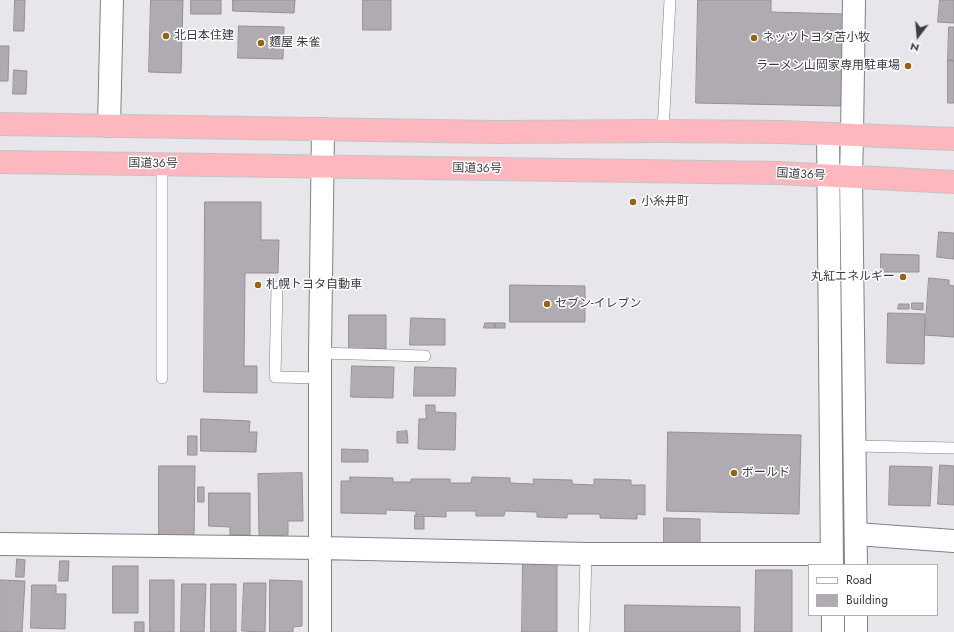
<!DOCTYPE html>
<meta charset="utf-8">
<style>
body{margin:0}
#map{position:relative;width:954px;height:632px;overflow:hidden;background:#e8e5eb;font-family:Jost,sans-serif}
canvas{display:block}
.legend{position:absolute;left:808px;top:564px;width:130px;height:52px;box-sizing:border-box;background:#fff;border:1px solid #b1b1b2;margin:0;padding:5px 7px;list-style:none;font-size:12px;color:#3c3b3e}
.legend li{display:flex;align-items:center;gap:8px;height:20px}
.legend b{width:20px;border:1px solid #b1b1b2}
.north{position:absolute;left:898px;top:16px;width:40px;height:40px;-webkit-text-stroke:3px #fff;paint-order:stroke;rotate:196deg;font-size:11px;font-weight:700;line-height:16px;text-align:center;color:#3c3b3e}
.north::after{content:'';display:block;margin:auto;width:14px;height:18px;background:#3c3b3e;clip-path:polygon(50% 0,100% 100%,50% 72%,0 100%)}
</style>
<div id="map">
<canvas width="954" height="632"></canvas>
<ul class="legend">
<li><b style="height:5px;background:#fff"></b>Road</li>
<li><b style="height:11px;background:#b0abb0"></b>Building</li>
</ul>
<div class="north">N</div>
</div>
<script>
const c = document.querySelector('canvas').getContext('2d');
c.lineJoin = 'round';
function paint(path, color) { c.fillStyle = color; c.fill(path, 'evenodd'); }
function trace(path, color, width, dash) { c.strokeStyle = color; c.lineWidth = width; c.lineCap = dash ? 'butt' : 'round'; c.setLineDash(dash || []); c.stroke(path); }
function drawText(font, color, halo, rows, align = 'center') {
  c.font = font + ' Jost,"Noto Sans JP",sans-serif'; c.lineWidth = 3; c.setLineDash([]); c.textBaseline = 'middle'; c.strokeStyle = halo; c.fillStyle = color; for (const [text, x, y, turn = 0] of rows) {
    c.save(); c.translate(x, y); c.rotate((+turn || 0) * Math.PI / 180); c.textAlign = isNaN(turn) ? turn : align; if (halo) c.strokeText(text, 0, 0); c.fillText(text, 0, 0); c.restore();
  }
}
const building = new Path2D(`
 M15 0H25L24 31H14Z
 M151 0H183L181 73 149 72Z
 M191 0H221V14H191Z
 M233 0H295L294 13 233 11Z
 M363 0H391V30H363Z
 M698 0H771V12L843 14 841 106 696 103Z
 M940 0H954V23L938 22Z
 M239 26 284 27 283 59 238 58Z
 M949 27H954V61L948 60Z
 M0 46H9L8 81H0Z
 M948 60 954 61V103H948Z
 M14 70 27 71 26 94H13Z
 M205 202H261V240H279L278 273H245L244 366H257V393L204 392Z
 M939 232 954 233V259L937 257Z
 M881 254 919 255V272H881Z
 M929 278 949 280V285L954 286V337L925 335Z
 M510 285 585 286V322H510Z
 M912 303H923V310L912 309Z
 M899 304H909V309H898Z
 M888 313 925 314 924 364 887 363Z
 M349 315H386V349H349Z
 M411 318 445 319V345H410Z
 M485 323H495V328H484Z
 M495 323H505V328H495Z
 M352 366 394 367 393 398 351 397Z
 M415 367 456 368 455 396H414Z
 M426 405H435V412L456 413 455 450 418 449 419 419H426Z
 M201 419 250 421 249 432H257L256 452 201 451Z
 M407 431 408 443H397V432Z
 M668 432 801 435 799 514 667 511Z
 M188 436H197V455H188Z
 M342 449 368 450V462H342Z
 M940 465 954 466V505L938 504Z
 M159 466H195L194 538 159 537Z
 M890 466 932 467 930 506 889 505Z
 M302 473 303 521H288V535L259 536 258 474Z
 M350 477 393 478V482H411V479H450V483H471L472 477 510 478V483L534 484 533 479 572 480V484L594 485V479L631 480V485H645V515L637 514V519L600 518V514H567V518L537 517V512L505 511 504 516H476V511H446V517L416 516V511L386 510V514L341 513V481H350Z
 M198 487H204V502H198Z
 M209 493H250V535H230V527L209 526Z
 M415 515H424V529H415Z
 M664 518 700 519V543H664Z
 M17 559 25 560 24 577H16Z
 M60 561H69L68 581H59Z
 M523 563 557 564V632H522Z
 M113 566H138V613H113Z
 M756 570H792V632H755Z
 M0 580 25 581 22 632H0Z
 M150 580H174V632H150Z
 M270 580 302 581V626L293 627V632H270Z
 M244 583H266L265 632 242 631Z
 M182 584H206L204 632H181Z
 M211 584H236V632H211Z
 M32 585H56V594H66L65 629 31 628Z
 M625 605 740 607V632H625Z
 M135 622H144V632H135Z`);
paint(building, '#b0abb0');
trace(building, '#959095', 1);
const service = new Path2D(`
 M663 131 670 0
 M162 164V378
 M277 287 275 377 320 378
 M320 353 425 356
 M855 446 954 448
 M584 632 586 554`);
const minor = new Path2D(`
 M109 126 112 0
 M852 135 854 0
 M856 534 954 541
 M0 544 321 548 586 554H831
 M320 632V353L323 129`);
const tertiary = new Path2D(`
 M828 134 832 565
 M852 135 851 177 856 565
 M833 615V632
 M856 632V615`);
const trunk = new Path2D(`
 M0 124 495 132 663 131 781 132 954 139
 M0 162 778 173 954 182`);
trace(service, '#828086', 12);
trace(minor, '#828086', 24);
trace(tertiary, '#828086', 24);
trace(trunk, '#c4c4c5', 24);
trace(service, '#fff', 11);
trace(minor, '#fff', 22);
trace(tertiary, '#fff', 22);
trace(trunk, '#fcb8be', 22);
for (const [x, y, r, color] of [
 [166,36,4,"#936512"],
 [754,38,4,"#936512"],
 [261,43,4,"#936512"],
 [908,66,4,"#936512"],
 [633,202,4,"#936512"],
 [903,277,4,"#936512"],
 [258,285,4,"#936512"],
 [547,304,4,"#936512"],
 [734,473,4,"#936512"]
]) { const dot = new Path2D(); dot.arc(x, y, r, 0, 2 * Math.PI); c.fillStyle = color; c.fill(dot); trace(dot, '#fff', 1.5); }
drawText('12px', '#3c3b3e', '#fff', [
 ["北日本住建",174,36],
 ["ネッツトヨタ苫小牧",762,38],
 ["麵屋 朱雀",269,43],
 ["ラーメン山岡家専用駐車場",900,66,"right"],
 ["小糸井町",641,202],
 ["丸紅エネルギー",895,277,"right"],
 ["札幌トヨタ自動車",266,285],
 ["セブン-イレブン",555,304],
 ["ボールド",742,473]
], 'left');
drawText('12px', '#3c3b3e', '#fff', [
 ["国道36号",153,164,1],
 ["国道36号",477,169,1],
 ["国道36号",801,175,3]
]);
</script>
